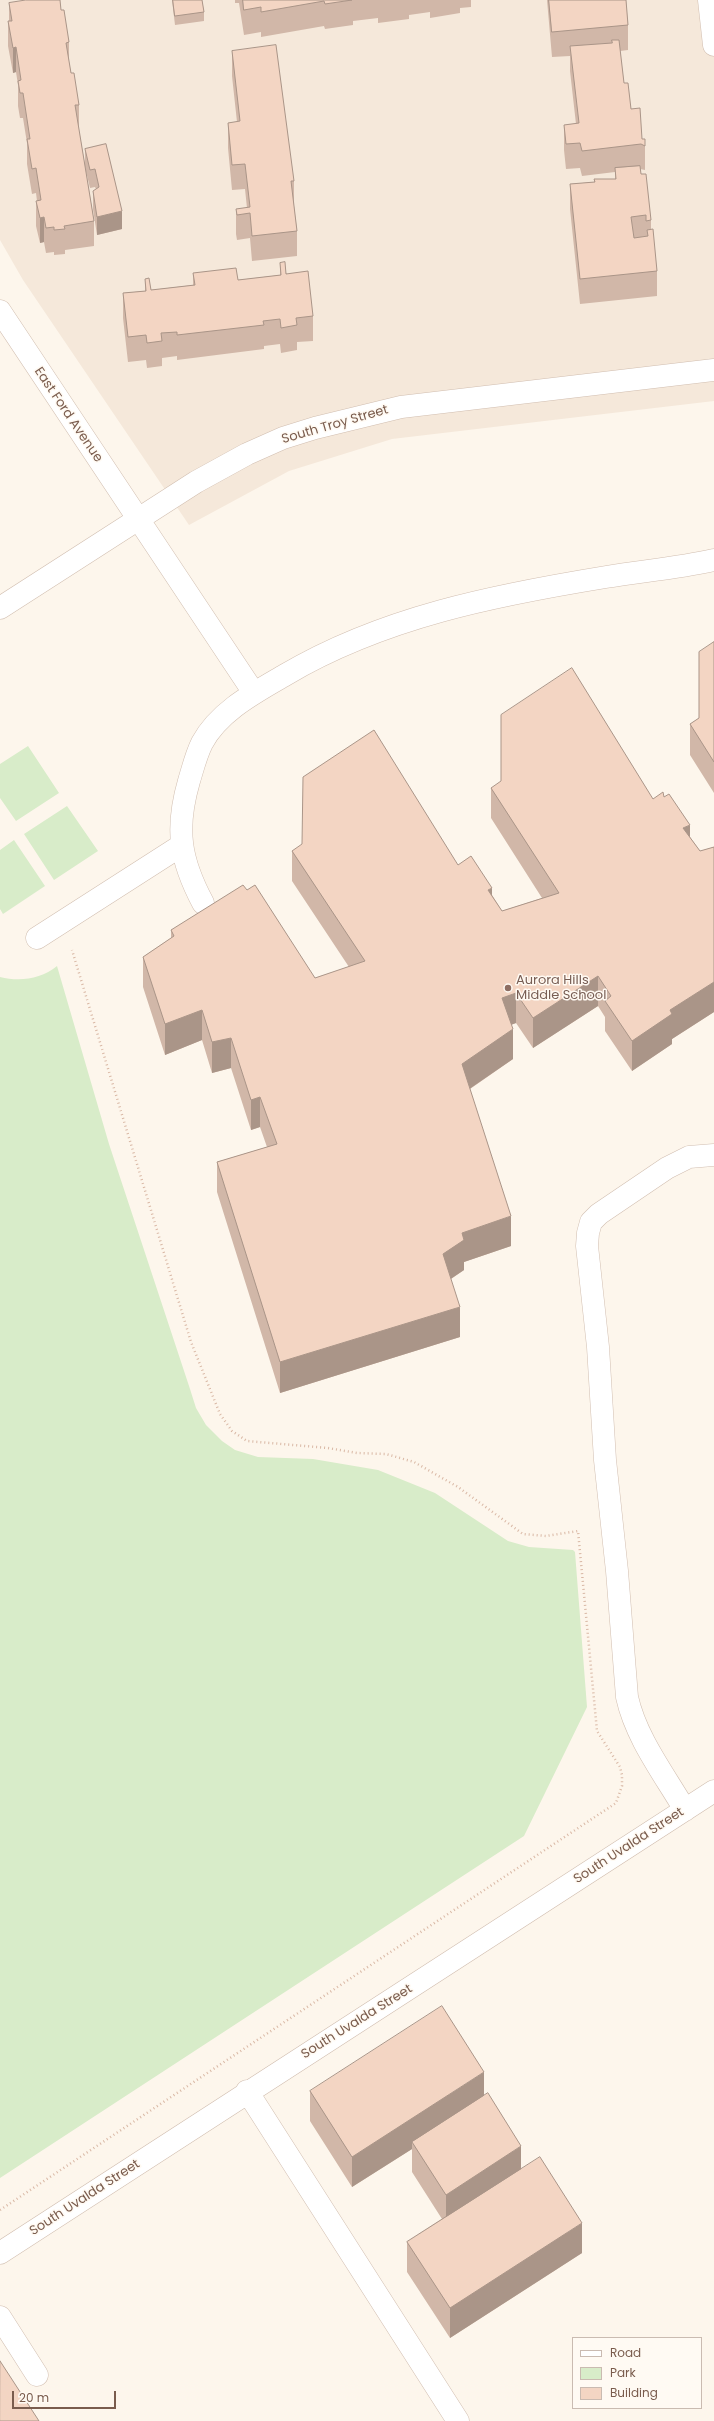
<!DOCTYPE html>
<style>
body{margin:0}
#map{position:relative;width:714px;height:2421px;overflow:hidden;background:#fdf6ec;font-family:Poppins,sans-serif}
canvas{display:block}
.legend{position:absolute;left:572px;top:2337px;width:130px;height:72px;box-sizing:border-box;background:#fffaf3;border:1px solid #cabbb1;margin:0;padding:5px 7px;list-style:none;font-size:12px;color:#7a5c4d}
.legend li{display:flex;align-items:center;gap:8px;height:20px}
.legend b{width:20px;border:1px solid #cabbb1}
.scale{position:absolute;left:12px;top:2391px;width:104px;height:18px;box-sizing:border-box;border:2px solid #7a5c4d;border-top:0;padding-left:5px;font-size:12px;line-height:14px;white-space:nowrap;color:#7a5c4d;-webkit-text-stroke:3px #fffaf3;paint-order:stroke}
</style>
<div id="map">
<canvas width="714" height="2421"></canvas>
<ul class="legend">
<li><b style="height:5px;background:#fff"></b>Road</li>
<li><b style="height:11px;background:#d8ecc9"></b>Park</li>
<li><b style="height:11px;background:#f3d5c3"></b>Building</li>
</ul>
<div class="scale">20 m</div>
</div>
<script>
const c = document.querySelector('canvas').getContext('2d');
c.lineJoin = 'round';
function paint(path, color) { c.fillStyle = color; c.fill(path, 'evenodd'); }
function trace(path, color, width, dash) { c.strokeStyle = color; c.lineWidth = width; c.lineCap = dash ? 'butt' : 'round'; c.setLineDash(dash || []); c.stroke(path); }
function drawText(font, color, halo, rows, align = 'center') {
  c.font = font + ' Poppins,sans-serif'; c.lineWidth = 3; c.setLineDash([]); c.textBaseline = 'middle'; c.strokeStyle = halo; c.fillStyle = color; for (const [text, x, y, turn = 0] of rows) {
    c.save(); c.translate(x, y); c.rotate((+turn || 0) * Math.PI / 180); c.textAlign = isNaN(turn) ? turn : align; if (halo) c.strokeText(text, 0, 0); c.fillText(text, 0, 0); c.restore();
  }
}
paint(new Path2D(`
 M0 0H714V401L392 439 289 471 189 525 23 280 0 240Z`), '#f5e8da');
paint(new Path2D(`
 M28 746 59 793 16 821 0 798V764Z
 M67 806 98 851 54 880 24 834Z
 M14 840 45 886 3 914 0 909V850Z
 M57 966 109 1144 190 1389 196 1408 206 1425 222 1441 235 1450 258 1457 313 1459 378 1470 435 1493 508 1541 529 1547 573 1550 575 1552 587 1707 524 1836 0 2178V977C20 982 41 979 57 966Z`), '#d8ecc9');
const minor = new Path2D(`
 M709 0 714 45
 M0 311 254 693
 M0 608 196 482 247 454 283 438 315 428 401 407 714 370
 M203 903C180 860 175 829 189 781 193 768 196 755 202 743 219 711 256 692 285 675 383 617 496 595 606 577 642 571 679 568 714 560
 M37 938 182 845
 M685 1810C664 1774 636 1738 627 1697L617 1571 605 1460 598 1347 587 1246 588 1233 591 1222 599 1214 667 1168 689 1157 714 1155
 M247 2091 458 2421
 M0 2253 714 1791
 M0 2317 37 2375`);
trace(minor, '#d1beb0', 23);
trace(new Path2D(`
 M0 2210 616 1803 622 1786V1775L620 1767 597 1731 578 1531 546 1536 523 1534 458 1487 414 1462 386 1454 357 1453 328 1448 247 1441 232 1431 220 1414 191 1342 72 950`), '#d9b8a5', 2.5, [1, 3]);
trace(minor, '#fff', 22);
paint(new Path2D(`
 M172 0H202L204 12V21L175 25Z
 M235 0H471V7L460 8V13L430 18V12L409 15V19L378 23V18L353 21V25L325 29 324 26 261 37V32L244 35 239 3H235Z
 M547 0H626L628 25V50L620 51 624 83 631 109 642 139 645 146V170L640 169 641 174 651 220V230L657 271V296L580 304 570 209V184L594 182V179H615V172L582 176 580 168 566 169 564 150V125L576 124 570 71V56L552 57Z
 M9 3 61 10 69 42V62L71 73 79 105V130L85 165V149L106 144 122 229 97 235 93 209V191L96 189 95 187 90 188 86 171 94 221V246L65 250V254L54 255V252L46 253 44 242 40 243 36 226V201H37L36 193 32 194 27 164V143L23 118H20L18 106V85L16 72 13 73 8 46V21H9Z
 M232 51 294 181V206L297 231V256L252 261 250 238 237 240 236 234V209L247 208 245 189 232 190 228 148V123L237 122 232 76Z
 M280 263 313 316V341L297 342V350L281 353 280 344 264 346V349L177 360V356L162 358V366L147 368 146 360 128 362 123 318V293L145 291V279L151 290 193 285V273L238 280 280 275Z
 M714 642V793L690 755V724L699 718Z
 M491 788 653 799 664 797 690 837 700 851 714 847V1012L672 1039V1044L632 1071 605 1031V1017L598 1006 533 1048 516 1023 511 1025 513 1059 470 1089 511 1246 464 1262V1270L451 1279 460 1337 280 1393 217 1192V1162L267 1147 260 1127 251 1130 231 1068 212 1073 202 1040 165 1055 143 987V957L171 938V930L247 890 315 978 349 967 292 881V851L458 865 492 895 502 911 542 898 491 818Z
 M310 2091 484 2095 521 2169 582 2253 450 2338 407 2272V2242L442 2219 412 2172V2149L352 2187 310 2121Z`), '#d1b7a8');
paint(new Path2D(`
 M16 47V72L13 73V48Z
 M122 211V229L97 235V217Z
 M44 217V242L40 243V218Z
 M690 825V856L683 828Z
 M492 888V918L488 890Z
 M598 976V1006L533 1048V1018Z
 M714 982V1012L672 1039V1044L632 1071V1041L670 1010Z
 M516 993V1023L502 1028V998Z
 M202 1010V1040L165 1055V1024Z
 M513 1029V1059L462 1094V1064Z
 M231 1038V1068L212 1073V1042Z
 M260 1097V1127L251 1130V1100Z
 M511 1216V1246L464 1262V1270L443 1284V1254L462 1233Z
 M460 1307V1337L280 1393V1362Z
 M484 2072V2102L412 2142V2149L352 2187V2157Z
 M521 2146V2176L446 2225V2195Z
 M582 2223V2253L450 2338V2308Z`), '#aa9588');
const building = new Path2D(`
 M26 0H60L61 10H64L69 42 66 43 71 73H74L79 105H75L94 221 64 226 65 229 54 230V227L46 228 44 217 40 218 36 201 41 200 36 168 32 169 27 139H30L23 93H20L18 81 21 80 16 47 13 48 8 21H12L9 3Z
 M173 0H202L204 12 175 16Z
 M243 0H352L325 4 324 1 261 12V7L244 10Z
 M549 0H626L628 25 552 32Z
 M612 40H619L624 83H628L631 109 640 108 642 139H645V146L641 144 582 151 580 143 566 144 564 125 579 123 570 46 612 43Z
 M276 45 294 181H291L297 231 252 236 250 213 237 215 236 209 250 207 245 164 232 165 228 123 240 121 232 51Z
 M106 144 122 211 97 217 93 191 99 187 95 169 90 170 85 149Z
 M640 166 641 174H646L651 220 646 221V215L631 217 634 238 648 236 647 230 653 229 657 271 580 279 570 184 595 182 594 179H616L615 168Z
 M285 262 286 274 308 271 313 316 296 318 297 325 281 328 280 319 263 321 264 325 177 335V332L161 333 162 341 147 343 146 335 128 337 123 293 146 291 145 279 149 278 151 290 195 285 193 273 236 268 238 280 281 275 280 263Z
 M714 642V762L690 724 699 718V652Z
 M572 668 653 799 663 792 664 797 669 794 690 825 683 828 700 851 714 847V982L670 1010 672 1014 632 1041 605 1001 611 996 598 976 533 1018 516 993 502 998 513 1029 462 1064 511 1216 462 1233 464 1240 443 1254 460 1307 280 1362 217 1162 277 1144 260 1097 251 1100 231 1038 212 1042 202 1010 165 1024 143 957 174 936 171 930 243 885 247 890 255 885 315 978 365 961 292 851 302 844 303 777 374 730 458 865 471 856 492 888 488 890 502 911 559 893 491 788 501 781V715Z
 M442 2006 484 2072 352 2157 310 2091Z
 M488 2093 521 2146 446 2195 412 2142Z
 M540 2157 582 2223 450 2308 407 2242Z
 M0 2361 39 2421H0Z`);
paint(building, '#f3d5c3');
trace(building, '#aa9588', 1);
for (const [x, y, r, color] of [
 [508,988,4,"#8d6e63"]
]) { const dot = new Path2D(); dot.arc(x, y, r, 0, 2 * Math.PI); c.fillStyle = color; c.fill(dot); trace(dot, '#fffaf3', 1.5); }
drawText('13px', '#7a5c4d', '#fffaf3', [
 ["East Ford Avenue",68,415,56],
 ["South Troy Street",335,425,-16],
 ["South Uvalda Street",629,1846,-33],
 ["South Uvalda Street",357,2022,-32],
 ["South Uvalda Street",85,2198,-33]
]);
drawText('13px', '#785e54', '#fffaf3', [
 ["Aurora Hills",516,981],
 ["Middle School",516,996]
], 'left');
</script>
